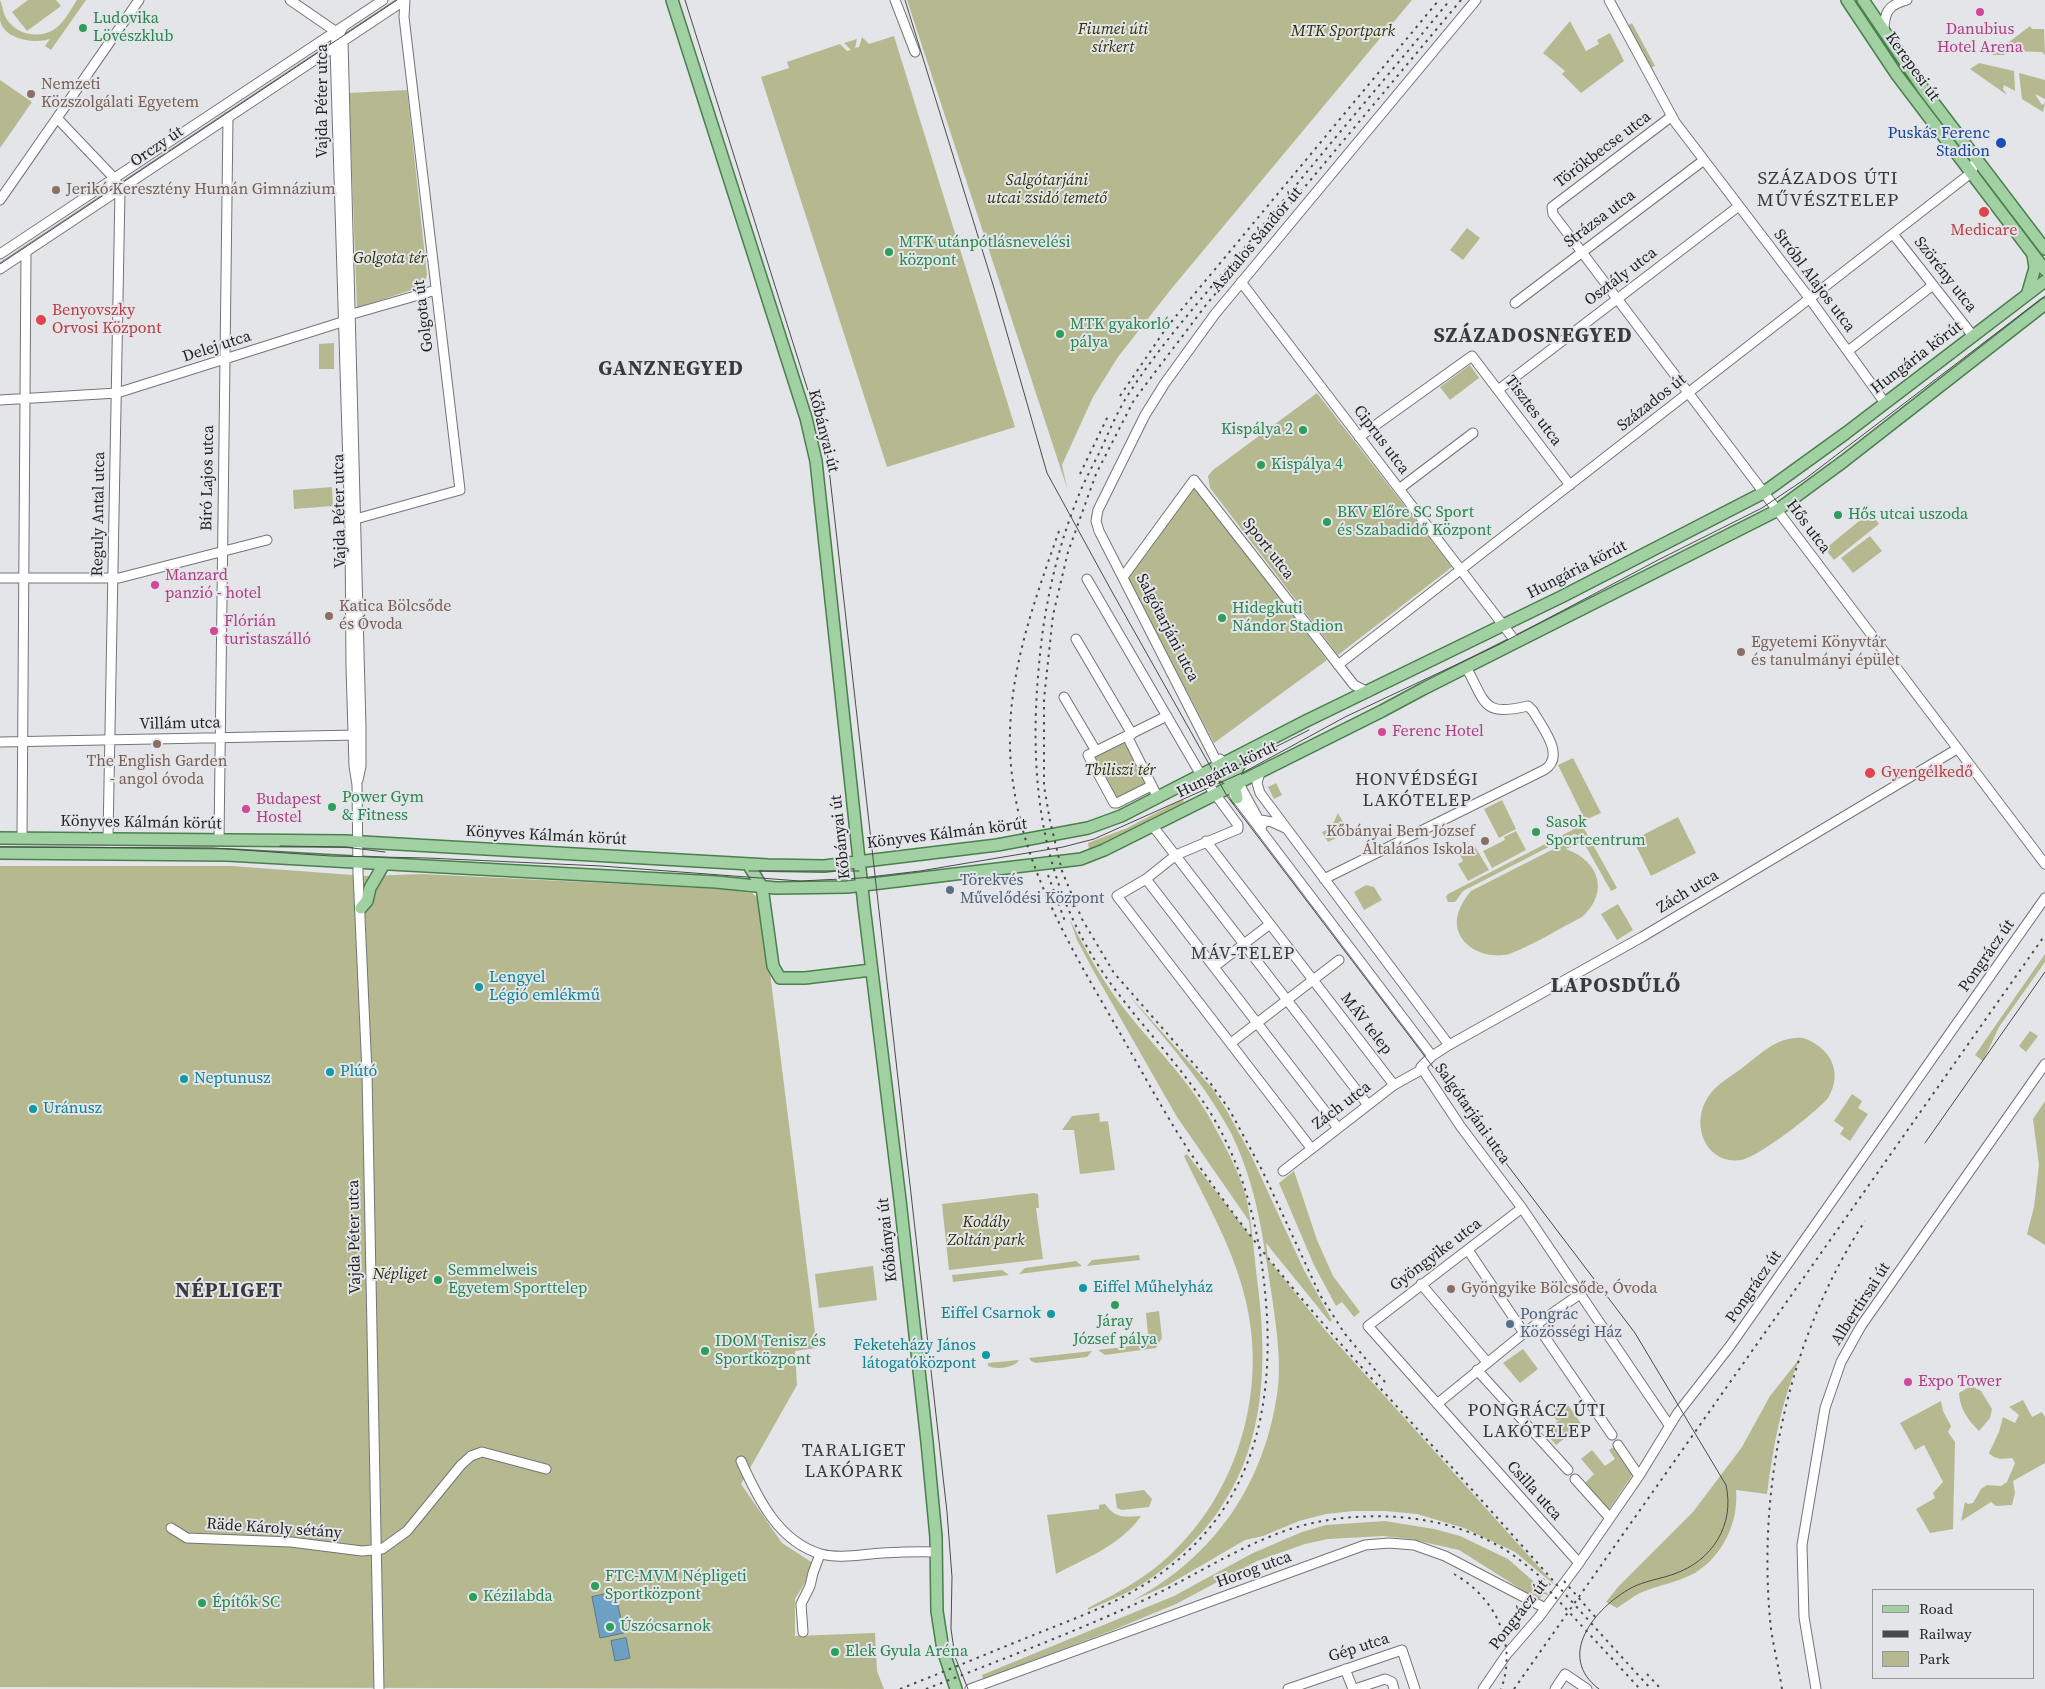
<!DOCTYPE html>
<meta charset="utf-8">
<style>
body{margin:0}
#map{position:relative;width:2045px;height:1689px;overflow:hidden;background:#e3e5e9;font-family:"Source Serif 4",serif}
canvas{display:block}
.legend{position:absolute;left:1872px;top:1589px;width:162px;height:90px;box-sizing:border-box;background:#e3e5e9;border:1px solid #959699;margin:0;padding:6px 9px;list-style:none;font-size:15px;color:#1f2021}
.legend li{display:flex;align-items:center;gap:10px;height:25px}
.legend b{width:25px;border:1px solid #959699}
</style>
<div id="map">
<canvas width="2045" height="1689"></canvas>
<ul class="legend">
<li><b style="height:6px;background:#a1d1a2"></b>Road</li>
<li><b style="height:6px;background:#4a4b4c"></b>Railway</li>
<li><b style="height:14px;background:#b6b98f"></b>Park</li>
</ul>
</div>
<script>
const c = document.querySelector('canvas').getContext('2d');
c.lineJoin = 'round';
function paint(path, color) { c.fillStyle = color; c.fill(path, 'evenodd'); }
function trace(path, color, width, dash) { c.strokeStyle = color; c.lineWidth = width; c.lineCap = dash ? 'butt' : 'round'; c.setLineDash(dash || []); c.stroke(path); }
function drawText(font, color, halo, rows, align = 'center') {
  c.font = font + ' "Source Serif 4",serif'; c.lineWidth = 4; c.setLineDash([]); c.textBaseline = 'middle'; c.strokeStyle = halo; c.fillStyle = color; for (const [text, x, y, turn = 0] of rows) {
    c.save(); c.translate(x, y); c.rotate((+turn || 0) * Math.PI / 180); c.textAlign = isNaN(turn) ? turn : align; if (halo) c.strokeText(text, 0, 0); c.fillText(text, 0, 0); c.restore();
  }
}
paint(new Path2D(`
 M0 0C2 4 3 12 6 18 16 35 40 40 56 28 65 21 71 9 77 0H86L51 50 45 46 50 39C35 44 4 40 0 20 0 14 0 6 0 0Z
 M28 0H56L61 6 27 31 12 12Z
 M907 0H1412L1172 288 1118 357 1093 397 1062 465 1067 488Z
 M1570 21 1586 51 1599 44 1597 40 1610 33 1624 61 1581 93 1562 74 1565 71 1543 53Z
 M1632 23 1655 66 1650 68 1627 26Z
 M2030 26 2032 29H2044L2045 55 2042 52 2007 51 2004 55H1992Z
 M894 36 1015 427 887 467 761 77 789 68 787 62 840 44 847 51 851 50 844 43 857 39 855 48 859 47 862 37 869 44Z
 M1979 63 2014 71 2015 91 2004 85 2003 89 2007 95 1970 69Z
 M2019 73 2045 80V99L2035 94 2042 105 2045 103 2043 112 2022 99Z
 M0 80 32 102 0 148Z
 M407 90 427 275 425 281 417 288 357 308 349 93Z
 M1467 228 1480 238 1463 260 1450 250Z
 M334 343V369H319V344Z
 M1470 365 1479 378 1450 400 1440 387Z
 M1317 393 1452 567 1338 655 1210 488 1208 476 1213 470Z
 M1194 486 1327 660 1214 743 1127 577Z
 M332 487 333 506 294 509 293 490Z
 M1870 512 1879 524 1834 560 1825 549Z
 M1870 536 1882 551 1853 573 1841 558Z
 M1123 741H1126L1148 784 1117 801 1093 756Z
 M1573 758 1601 813 1585 820 1558 765Z
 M1276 783 1282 795 1274 799 1268 787Z
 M1183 799 1184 802 1089 850 1088 843 1127 828Z
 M1502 800 1516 829 1499 838 1484 809Z
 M1338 813 1343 822 1340 836 1328 842 1322 832 1331 828Z
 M1678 817 1696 853 1651 876 1633 840Z
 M1582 825 1617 888 1611 891 1580 836 1574 834 1463 891 1455 902H1448L1446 897 1448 894Z
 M1516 831 1526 850 1492 868 1483 851 1505 840 1504 837Z
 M1577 837 1580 842 1566 849C1599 861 1610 892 1582 917 1558 929 1534 945 1509 954 1492 959 1466 951 1459 933 1453 918 1461 903 1471 891Z
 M1474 845 1489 870 1468 881 1458 864 1463 861 1459 853Z
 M0 866H232L366 876 422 874 722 889 752 893 761 901 817 1348 795 1351 797 1385 741 1484 782 1543 816 1565 795 1599V1636L875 1633 877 1671 884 1689 0 1687Z
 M1366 885 1374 887 1382 900 1364 910 1354 892Z
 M1618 904 1633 930 1617 940 1601 914Z
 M1070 920C1085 948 1100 977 1119 1002 1149 1042 1188 1078 1212 1122 1225 1146 1241 1175 1247 1201 1252 1226 1254 1253 1257 1279 1273 1399 1258 1500 1154 1576 1134 1591 1111 1600 1088 1610V1608C1117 1593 1146 1578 1170 1555 1238 1492 1267 1391 1246 1302 1235 1251 1206 1202 1184 1156L1187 1154 1251 1237 1249 1221 1177 1117 1093 970 1077 940Z
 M2045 954V962L1999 1027 1983 1061 1975 1055Z
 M1128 994 1212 1088 1227 1111 1251 1155 1304 1270 1332 1320 1330 1322 1266 1243 1268 1259 1325 1330 1556 1586 1515 1552 1464 1528 1417 1514 1385 1511H1354L1326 1514 1299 1521 1263 1536 1245 1540 1168 1585 1130 1602C1215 1557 1266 1483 1278 1387 1282 1355 1273 1303 1268 1271 1261 1222 1253 1178 1231 1133 1204 1082 1164 1038 1128 994Z
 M2030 1031 2038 1036 2026 1052 2019 1046Z
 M1803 1038C1830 1047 1844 1072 1828 1098 1817 1112 1757 1158 1741 1160 1705 1165 1690 1124 1708 1097 1716 1084 1735 1074 1746 1065 1764 1051 1779 1036 1803 1038Z
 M1852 1094 1862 1101 1858 1108 1868 1114 1850 1141 1840 1134 1844 1128 1834 1121Z
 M2045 1101V1245L2027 1234 2034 1207 2039 1165 2033 1119Z
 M1099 1113 1100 1122 1108 1121 1115 1170 1080 1174 1074 1130H1062L1072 1116Z
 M1294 1171 1317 1240 1333 1276 1360 1312 1354 1317 1342 1302 1336 1306 1314 1265 1279 1183Z
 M1034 1193 1038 1194 1039 1208H1036L1043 1259 949 1270 942 1204Z
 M1139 1255 1140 1260 1087 1266 1092 1260Z
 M1076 1261 1082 1266 1019 1274 1025 1268Z
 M873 1266 877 1300 819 1308 815 1274Z
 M1002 1270 1009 1275 953 1282 952 1275Z
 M1159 1311 1162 1338 1156 1348 1105 1355 1098 1350 1149 1344 1146 1313Z
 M1523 1349 1538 1369 1520 1383 1503 1363Z
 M1092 1351 1087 1357 1036 1363 1031 1361 1029 1358Z
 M1800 1358C1781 1401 1773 1448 1767 1494L1736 1490C1739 1521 1723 1556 1695 1573 1679 1582 1658 1585 1640 1593 1632 1597 1625 1603 1617 1608L1606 1602 1618 1587 1693 1512 1742 1447 1770 1396Z
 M1019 1360C1015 1368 996 1370 988 1366V1363Z
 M1971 1386 1981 1391 1992 1409 1990 1418 1979 1431C1968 1420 1960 1409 1959 1393Z
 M2023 1400 2032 1417 2042 1412 2045 1417V1463L2013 1481 2015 1493 2012 1505 1996 1506 1991 1502 1961 1521 1965 1502 1968 1504 1973 1503 1981 1489 1987 1485 2001 1486 2007 1482 2015 1463 2012 1458C2003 1459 1995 1460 1989 1453L1999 1432 2003 1417 2015 1423 2019 1415 2009 1407Z
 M1941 1401 1943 1411 1951 1426 1948 1432 1955 1442 1953 1529 1930 1533 1916 1509 1935 1498 1933 1493 1943 1482 1924 1445 1915 1450 1900 1423Z
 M1566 1402 1582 1425 1556 1445 1545 1432 1563 1417 1557 1421 1551 1413Z
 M1617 1445 1635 1471 1607 1512 1583 1485 1594 1474 1581 1459 1592 1450 1605 1466 1615 1459 1609 1450Z
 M1144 1490 1152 1499 1149 1507 1122 1510 1117 1508 1115 1494Z
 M1105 1504C1116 1519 1125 1517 1141 1516 1121 1545 1086 1558 1056 1574L1047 1515 1099 1509V1505Z
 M1385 1521 1434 1529 1460 1536 1508 1559 1549 1595 1544 1594 1538 1600 1459 1550 1410 1539 1383 1536 1328 1539 1305 1544 1257 1561 1176 1604 1111 1631 983 1679 982 1675 1174 1596 1253 1553 1302 1532 1326 1525Z`), '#b6b98f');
const water = new Path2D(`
 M615 1592 624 1633 600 1638 592 1597Z
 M626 1638 630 1658 615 1661 611 1641Z`);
paint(water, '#6ea0c4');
trace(water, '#567a93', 1);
const minor = new Path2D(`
 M290 0 335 31
 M895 0 915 52
 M1609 0 1675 122 1810 299 1885 403
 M343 27 336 40 335 47 350 530 351 666 354 766 357 785 358 873 367 1073 379 1689
 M1884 32C1884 12 1888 5 1907 0
 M343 41 361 728V766L358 780
 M1672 116 1552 207 1553 214 2045 864
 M57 118 115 179 120 190 108 838
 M0 200 139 0
 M1893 234 1973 336
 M0 254 383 0
 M0 269 405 0
 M1241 282 1516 642
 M1515 303 1704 160
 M1848 351 1933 285
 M1498 390 1739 206
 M0 400 117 393 342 322 349 315 436 290
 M1359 437 1472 356 1570 485
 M1399 489 1473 433
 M352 520 460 490 404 17 405 0
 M1123 577 1194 480 1354 685 1368 692
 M0 578H119L267 540
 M1087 579 1201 775 1238 825V829L1176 855 1146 879 1117 896 1311 1148
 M1076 639 1132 734
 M1338 665 1971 173 1976 159
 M1064 697 1096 751
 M1127 736 1158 798
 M0 742 358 735
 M1220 759 1238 782 1262 826
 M1221 770 1099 531 1096 521 1098 510 1145 415 1165 383 1215 314 1476 0
 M1260 772 1257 783 1260 793 1449 1045
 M1151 786 1117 803H1114L1088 755 1167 716
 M1234 795 1432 1056
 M1255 819 1272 822 1285 828
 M1152 825 1368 1105
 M22 838 26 252
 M219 840 228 117
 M1206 841 1394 1085
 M1146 879 1338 1128
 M1324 879 1544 770C1567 756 1541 726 1533 711L1528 706C1482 717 1486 703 1466 667
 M1214 967 1270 924
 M1231 1043 1339 960
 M1283 1171 1394 1085 1421 1070
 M1522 1208 1368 1326 1579 1563
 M1468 1250 1524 1333
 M1421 1284 1487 1362
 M1536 1324 1612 1435
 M1477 1370 1568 1470
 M1437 1404 1524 1333 1580 1294
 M1669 1425 1522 1208 1461 1127 1421 1067 1432 1056 1449 1045 1642 937 1957 749
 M1618 1445 1639 1476
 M741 1461C758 1499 779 1542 821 1554 840 1559 863 1554 882 1553 900 1552 918 1551 936 1552
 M1575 1479 1610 1518
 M171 1528 187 1538 291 1542 362 1551 382 1549 407 1531 461 1465 471 1456 482 1452 546 1469
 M803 1632 801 1604 810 1586 813 1573 820 1554
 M1345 1669 1353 1689
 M970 1689 1365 1545 1389 1543 1414 1545 1445 1556 1545 1608
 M1288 1689 1402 1650 1415 1689
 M1355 1689 1385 1679 1392 1682 1394 1689
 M1483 1689 1507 1654 1539 1617 1579 1563 1639 1476 1677 1414 1730 1346 2045 898
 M1555 1689 1565 1674 1587 1689
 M1816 1689 1804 1617 1802 1545 1825 1408 1841 1362 1861 1326 2045 1064`);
const major = new Path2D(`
 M672 0 806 418 816 461 864 906 900 1200 927 1442 936 1537 937 1611 943 1650 956 1689
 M1847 0 1897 75 2045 270
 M1863 0 1924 90 2045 249
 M2028 292 2035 268 2033 255
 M1205 773 1217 772 1238 785
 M1237 798C1232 781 1234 767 1248 754
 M0 838 345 841 768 865 824 866 997 845 1088 828 1121 816 1306 721 1561 597 1763 493 1846 433 2045 281
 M0 853 227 855 716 882 776 888 847 887 1081 859 1104 850 1382 711 1423 689 1776 511 1844 461 2045 304
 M748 864 762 887 773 966 780 978H805L871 970
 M361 908 367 901 370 888 384 864`);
trace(minor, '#737579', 11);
trace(major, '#4b7f4d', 14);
trace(minor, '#fff', 9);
trace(major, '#a1d1a2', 11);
trace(new Path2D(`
 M685 0 827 451 947 1512 952 1577 951 1629 955 1657 968 1689
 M905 0 994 288 1047 473 1111 590 1227 796 1635 1333 1726 1485C1735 1525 1712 1561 1674 1574 1660 1579 1644 1581 1631 1588 1595 1608 1555 1656 1599 1689
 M0 264 397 0
 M1206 782 1309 730
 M280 846 345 847 385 852
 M0 847 213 848 331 856 427 858 601 866 800 881 861 878 920 871 1063 847 1094 839 1244 772 1345 717 1498 645 1658 560 1762 508 1805 479 2045 296
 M749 871H859
 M1925 1143 2045 972`), '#4a4b4c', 1);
trace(new Path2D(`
 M1120 396 1167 327 1439 0
 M1080 474 1108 416
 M1059 531C1032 608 1004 682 1011 766 1020 861 1066 940 1113 1021 1142 1071 1169 1123 1202 1170 1272 1271 1356 1361 1438 1452 1509 1530 1579 1611 1651 1689
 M1048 875 1066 924
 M1385 1382 1345 1334 1320 1295 1262 1170 1229 1109 1208 1080 1114 973 1082 919 1062 871 1050 821 1044 786V699L1053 615 1068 552 1096 474 1134 400 1206 305 1461 0
 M1454 1574C1495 1597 1518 1644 1501 1689
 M1564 1581 1597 1619
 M1545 1586 1640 1689
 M1647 1674 1661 1689
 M900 1689C946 1671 991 1652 1036 1634 1068 1621 1102 1609 1132 1592 1239 1531 1273 1435 1267 1317 1263 1248 1249 1178 1213 1117 1184 1069 1144 1029 1111 984 1041 888 1028 781 1039 665 1044 604 1059 539 1084 483 1090 470 1097 458 1103 445 1110 429 1117 413 1126 398 1163 340 1212 287 1256 234 1320 155 1386 78 1450 0
 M926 1689C998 1661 1072 1633 1142 1601 1187 1580 1228 1553 1274 1535 1345 1506 1448 1509 1513 1555 1527 1565 1540 1577 1554 1588
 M1514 1689 2045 935
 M1782 1689C1779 1669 1774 1649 1771 1629 1756 1490 1788 1338 1865 1221`), '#4a4b4c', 2, [2.5, 5]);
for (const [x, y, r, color] of [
 [1980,12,5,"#d1479c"],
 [83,28,5,"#2e9e5b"],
 [31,94,5,"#8d6e63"],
 [2001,143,6,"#1a4fb4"],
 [56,190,5,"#8d6e63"],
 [1984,212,6,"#e0444e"],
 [889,252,5,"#2e9e5b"],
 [41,320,6,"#e0444e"],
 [1060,334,5,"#2e9e5b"],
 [1303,430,5,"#2e9e5b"],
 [1261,465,5,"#2e9e5b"],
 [1838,515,5,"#2e9e5b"],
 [1327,522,5,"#2e9e5b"],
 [155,585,5,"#d1479c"],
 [329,616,5,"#8d6e63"],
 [1222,618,5,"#2e9e5b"],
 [214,631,5,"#d1479c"],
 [1741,652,5,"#8d6e63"],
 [1382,732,5,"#d1479c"],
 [157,744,5,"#8d6e63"],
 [1870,773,6,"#e0444e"],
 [332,807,5,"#2e9e5b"],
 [246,809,5,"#d1479c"],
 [1536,832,5,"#2e9e5b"],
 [1485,841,5,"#8d6e63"],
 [950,890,5,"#5c6f8a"],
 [479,987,5,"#0f9aa8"],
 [330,1072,5,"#0f9aa8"],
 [184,1079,5,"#0f9aa8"],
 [33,1109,5,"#0f9aa8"],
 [438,1280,5,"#2e9e5b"],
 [1083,1288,5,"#0f9aa8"],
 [1451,1289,5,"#8d6e63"],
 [1115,1305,5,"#2e9e5b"],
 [1051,1314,5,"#0f9aa8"],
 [1510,1324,5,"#5c6f8a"],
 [705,1351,5,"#2e9e5b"],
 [986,1355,5,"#0f9aa8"],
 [1908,1382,5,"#d1479c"],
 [595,1586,5,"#2e9e5b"],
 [473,1597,5,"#2e9e5b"],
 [202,1603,5,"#2e9e5b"],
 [610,1627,5,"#2e9e5b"],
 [835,1652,5,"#2e9e5b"]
]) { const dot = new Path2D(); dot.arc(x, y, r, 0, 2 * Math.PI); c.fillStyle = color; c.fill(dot); trace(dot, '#e3e5e9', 2); }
drawText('16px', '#27864d', '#e3e5e9', [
 ["Ludovika",93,19],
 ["Lövészklub",93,37],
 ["MTK utánpótlásnevelési",899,243],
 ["központ",899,261],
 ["MTK gyakorló",1070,325],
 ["pálya",1070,343],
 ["Kispálya 2",1293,430,"right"],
 ["Kispálya 4",1271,465],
 ["BKV Előre SC Sport",1337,513],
 ["és Szabadidő Központ",1337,531],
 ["Hős utcai uszoda",1848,515],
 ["Hidegkuti",1232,609],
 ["Nándor Stadion",1232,627],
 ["Power Gym",342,798],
 ["& Fitness",342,816],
 ["Sasok",1546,823],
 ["Sportcentrum",1546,841],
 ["Semmelweis",448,1271],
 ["Egyetem Sporttelep",448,1289],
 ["Járay",1115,1322,"center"],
 ["József pálya",1115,1340,"center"],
 ["IDOM Tenisz és",715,1342],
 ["Sportközpont",715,1360],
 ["FTC-MVM Népligeti",605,1577],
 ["Sportközpont",605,1595],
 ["Kézilabda",483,1597],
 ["Építők SC",212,1603],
 ["Úszócsarnok",620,1627],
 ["Elek Gyula Aréna",845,1652]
], 'left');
drawText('italic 16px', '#2e2f01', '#e3e5e9', [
 ["Fiumei úti",1113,30],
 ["sírkert",1113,48],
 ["MTK Sportpark",1343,32],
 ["Salgótarjáni",1047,181],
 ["utcai zsidó temető",1047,199],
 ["Golgota tér",390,259],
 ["Tbiliszi tér",1120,771],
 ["Kodály",986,1223],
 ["Zoltán park",986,1241],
 ["Népliget",400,1275]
]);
drawText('16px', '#b23c85', '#e3e5e9', [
 ["Danubius",1980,30,"center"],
 ["Hotel Arena",1980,48,"center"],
 ["Manzard",165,576],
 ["panzió - hotel",165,594],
 ["Flórián",224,622],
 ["turistaszálló",224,640],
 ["Ferenc Hotel",1392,732],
 ["Budapest",256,800],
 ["Hostel",256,818],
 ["Expo Tower",1918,1382]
], 'left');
drawText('16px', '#1f2021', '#e3e5e9', [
 ["Kerepesi út",1912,67,54],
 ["Vajda Péter utca",323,101,-90],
 ["Orczy út",157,147,-34],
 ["Törökbecse utca",1603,150,-37],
 ["Strázsa utca",1600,219,-37],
 ["Asztalos Sándor út",1257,240,-50],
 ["Szörény utca",1945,275,52],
 ["Osztály utca",1621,277,-37],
 ["Stróbl Alajos utca",1814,281,53],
 ["Golgota út",424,316,-97],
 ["Delej utca",217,347,-18],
 ["Hungária körút",1917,358,-37],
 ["Százados út",1652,403,-38],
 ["Tisztes utca",1533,411,53],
 ["Kőbányai út",823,431,76],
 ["Ciprus utca",1381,440,53],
 ["Bíró Lajos utca",208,478,-89],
 ["Vajda Péter utca",340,511,-91],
 ["Reguly Antal utca",99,514,-89],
 ["Hős utca",1808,527,53],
 ["Sport utca",1268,549,52],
 ["Hungária körút",1577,570,-27],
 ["Salgótarjáni utca",1167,628,63],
 ["Villám utca",180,724,-1],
 ["Hungária körút",1227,770,-26],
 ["Könyves Kálmán körút",141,823,1],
 ["Könyves Kálmán körút",947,834,-7],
 ["Könyves Kálmán körút",546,836,3],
 ["Kőbányai út",841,837,-96],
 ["Zách utca",1688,892,-31],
 ["Pongrácz út",1987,956,-55],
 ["MÁV telep",1366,1024,52],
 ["Zách utca",1342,1106,-37],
 ["Salgótarjáni utca",1472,1114,55],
 ["Vajda Péter utca",355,1237,-91],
 ["Kőbányai út",888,1240,-96],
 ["Gyöngyike utca",1436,1255,-37],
 ["Pongrácz út",1754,1287,-55],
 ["Albertirsai út",1861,1304,-57],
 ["Csilla utca",1534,1491,48],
 ["Räde Károly sétány",274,1529,4],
 ["Horog utca",1254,1570,-20],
 ["Pongrácz út",1519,1615,-52],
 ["Gép utca",1359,1648,-18]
]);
drawText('16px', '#785e54', '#e3e5e9', [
 ["Nemzeti",41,85],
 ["Közszolgálati Egyetem",41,103],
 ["Jerikó Keresztény Humán Gimnázium",66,190],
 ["Katica Bölcsőde",339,607],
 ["és Óvoda",339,625],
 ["Egyetemi Könyvtár",1751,643],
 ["és tanulmányi épület",1751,661],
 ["The English Garden",157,762,"center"],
 ["- angol óvoda",157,780,"center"],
 ["Kőbányai Bem József",1475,832,"right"],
 ["Általános Iskola",1475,850,"right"],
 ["Gyöngyike Bölcsőde, Óvoda",1461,1289]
], 'left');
drawText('16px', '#164399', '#e3e5e9', [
 ["Puskás Ferenc",1990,134],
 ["Stadion",1990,152]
], 'right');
drawText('16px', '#be3a42', '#e3e5e9', [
 ["Medicare",1984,231,"center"],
 ["Benyovszky",52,311],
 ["Orvosi Központ",52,329],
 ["Gyengélkedő",1881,773]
], 'left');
drawText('16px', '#4e5e75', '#e3e5e9', [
 ["Törekvés",960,881],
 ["Művelődési Központ",960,899],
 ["Pongrác",1520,1315],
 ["Közösségi Ház",1520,1333]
], 'left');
drawText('16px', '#0d838f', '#e3e5e9', [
 ["Lengyel",489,978],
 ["Légió emlékmű",489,996],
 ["Plútó",340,1072],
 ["Neptunusz",194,1079],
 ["Uránusz",43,1109],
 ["Eiffel Műhelyház",1093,1288],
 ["Eiffel Csarnok",1041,1314,"right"],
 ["Feketeházy János",976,1346,"right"],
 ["látogatóközpont",976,1364,"right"]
], 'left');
c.letterSpacing = '1px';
drawText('18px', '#393a3e', '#e3e5e9', [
 ["HONVÉDSÉGI",1417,780],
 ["LAKÓTELEP",1417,801],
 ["MÁV-TELEP",1243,954],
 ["PONGRÁCZ ÚTI",1537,1411],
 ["LAKÓTELEP",1537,1432],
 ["TARALIGET",854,1451],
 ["LAKÓPARK",854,1472]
]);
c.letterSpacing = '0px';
c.letterSpacing = '1px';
drawText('19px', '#393a3e', '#e3e5e9', [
 ["SZÁZADOS ÚTI",1828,179],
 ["MŰVÉSZTELEP",1828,201]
]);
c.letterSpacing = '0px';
c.letterSpacing = '1px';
drawText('bold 21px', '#393a3e', '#e3e5e9', [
 ["SZÁZADOSNEGYED",1533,337],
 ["GANZNEGYED",671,370],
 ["LAPOSDŰLŐ",1616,987],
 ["NÉPLIGET",229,1292]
]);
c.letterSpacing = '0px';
</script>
